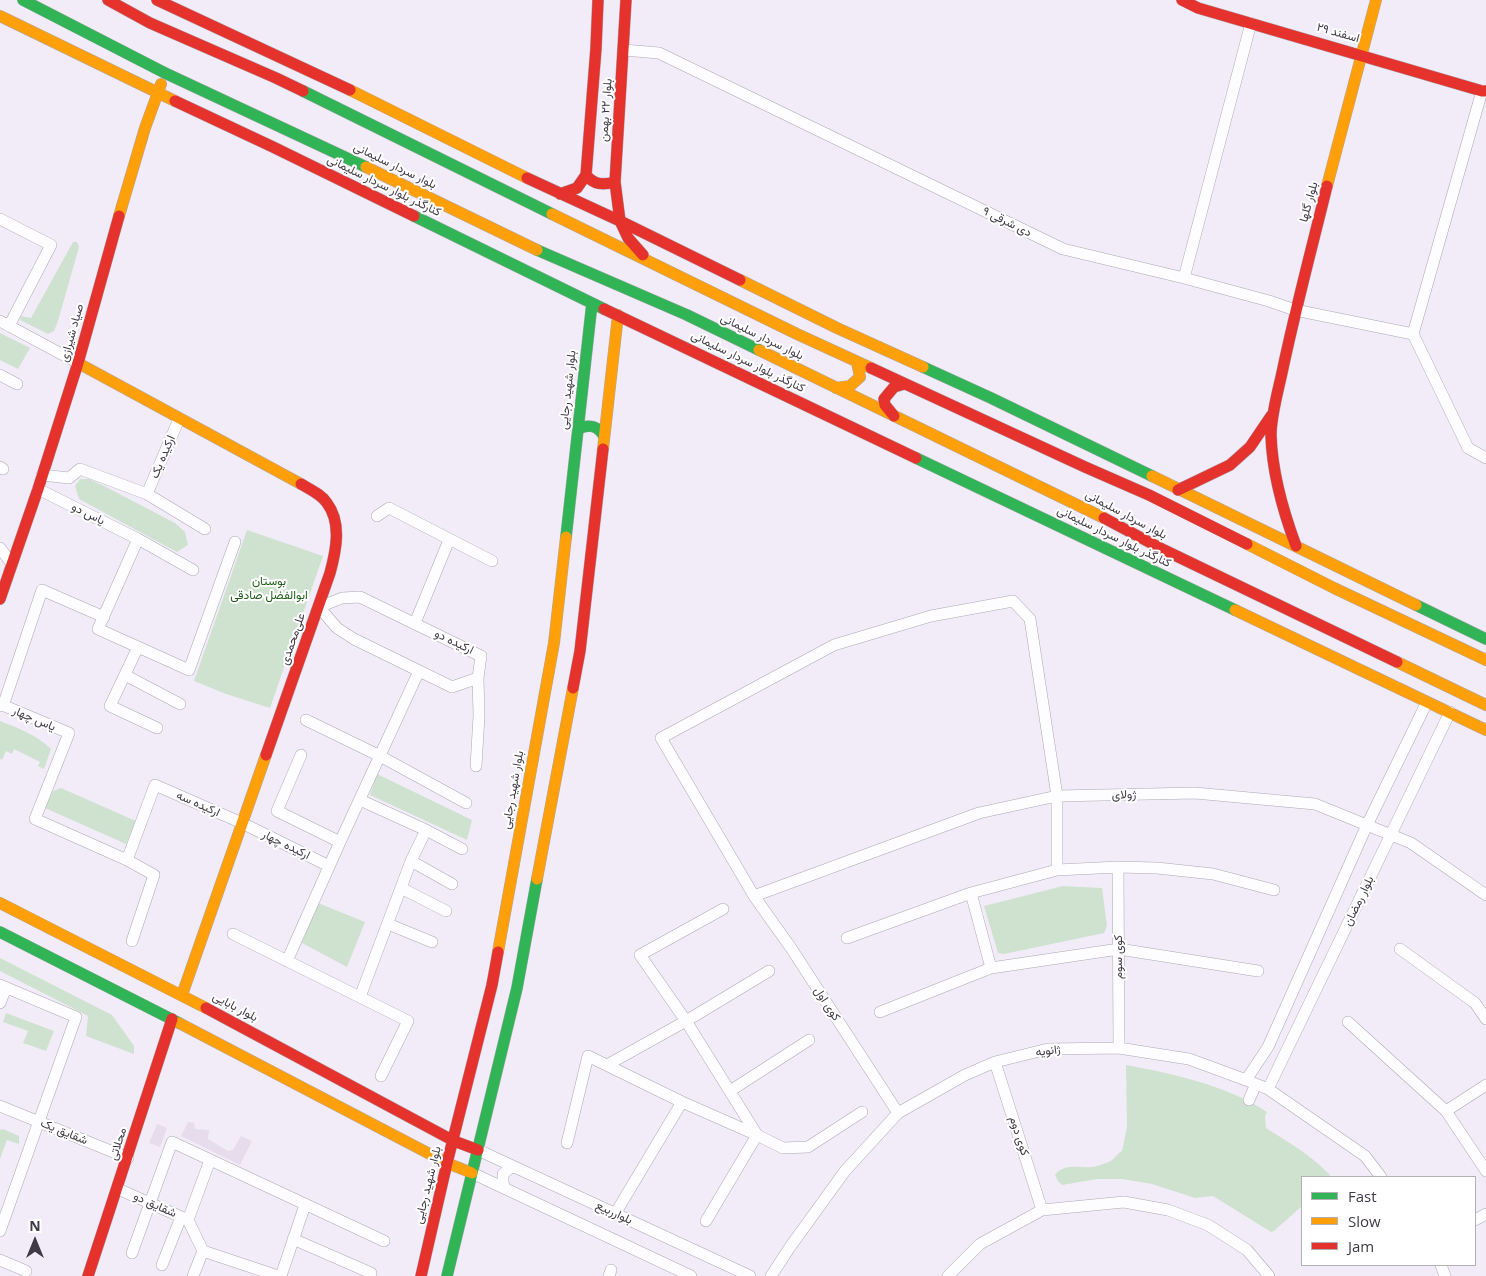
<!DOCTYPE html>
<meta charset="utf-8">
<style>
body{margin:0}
#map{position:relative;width:1486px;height:1276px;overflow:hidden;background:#f2ecf9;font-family:"Open Sans",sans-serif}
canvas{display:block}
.legend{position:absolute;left:1301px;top:1176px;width:175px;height:90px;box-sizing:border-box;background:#fff;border:1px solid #b3b0b5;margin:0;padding:6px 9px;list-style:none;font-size:15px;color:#403a46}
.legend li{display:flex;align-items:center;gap:10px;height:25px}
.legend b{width:25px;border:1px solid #b3b0b5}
.north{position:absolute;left:10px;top:1216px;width:50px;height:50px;-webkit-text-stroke:4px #fff;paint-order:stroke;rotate:0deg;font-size:14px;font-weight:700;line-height:20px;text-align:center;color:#403a46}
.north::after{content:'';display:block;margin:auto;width:18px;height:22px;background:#403a46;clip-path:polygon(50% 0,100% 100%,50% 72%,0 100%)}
</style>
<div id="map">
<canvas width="1486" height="1276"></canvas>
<ul class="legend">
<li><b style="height:6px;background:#30b455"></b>Fast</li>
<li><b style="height:6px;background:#ff9f0a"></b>Slow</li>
<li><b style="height:6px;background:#e5322d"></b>Jam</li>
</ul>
<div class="north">N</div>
</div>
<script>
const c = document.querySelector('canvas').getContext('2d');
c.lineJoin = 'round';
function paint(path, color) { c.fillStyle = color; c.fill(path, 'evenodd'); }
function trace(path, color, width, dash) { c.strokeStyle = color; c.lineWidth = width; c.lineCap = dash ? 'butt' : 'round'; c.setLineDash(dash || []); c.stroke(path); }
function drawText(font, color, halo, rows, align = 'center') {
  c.font = font + ' "Open Sans",Vazirmatn,sans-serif'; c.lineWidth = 4; c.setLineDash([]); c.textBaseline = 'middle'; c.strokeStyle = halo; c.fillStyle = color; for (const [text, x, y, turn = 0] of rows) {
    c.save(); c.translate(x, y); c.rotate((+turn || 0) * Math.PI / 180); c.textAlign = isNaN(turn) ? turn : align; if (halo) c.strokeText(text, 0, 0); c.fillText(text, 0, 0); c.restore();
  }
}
paint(new Path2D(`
 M188 1122 194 1123 195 1129 209 1130 208 1139 228 1151 233 1150 241 1136 252 1141 240 1165 181 1136Z
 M157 1124 167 1128 160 1147 149 1143Z`), '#e7dcec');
paint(new Path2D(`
 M73 242H77L79 247 58 321 54 331 48 334 20 320 21 316 31 318Z
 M0 333 30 348 18 369 0 360Z
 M80 479H89L106 487 175 523 185 532 188 545 177 552 79 499 75 486Z
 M247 530 323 556 270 708 226 694 194 681Z
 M0 721C18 728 37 735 51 749L44 769 38 766 40 762 14 749 12 754 6 751 2 760 0 759Z
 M377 774 472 820 467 840 370 795Z
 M61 788 136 821 126 844 45 808 53 791Z
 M1063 886 1102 888 1107 926 1104 933 1004 954 998 953 984 906Z
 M318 903 365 922 347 967 302 943Z
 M0 958 112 1015 134 1046V1054L86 1036 88 1016 0 971Z
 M6 1013 54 1031 46 1051 23 1043 28 1031 3 1022Z
 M1126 1065C1174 1074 1226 1085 1267 1112L1265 1116 1266 1128C1288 1142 1311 1155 1330 1175L1329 1177H1302V1206L1274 1231 1271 1232 1213 1196 1195 1198 1152 1184 1122 1179H1097L1062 1185 1058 1181 1055 1175C1064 1163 1079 1168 1092 1167 1095 1167 1100 1165 1103 1164 1115 1161 1114 1156 1122 1151L1127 1127Z
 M3 1129 19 1136V1144L7 1140 0 1159V1130Z`), '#cfe2cf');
const street = new Path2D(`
 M624 50 659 53 1063 249 1184 278 1269 301 1295 310 1413 334
 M1482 91 1413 334 1468 448 1486 458
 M0 219 51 245 9 326
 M1184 278 1251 23
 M0 321 78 363
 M0 375 17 384
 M0 467 3 469
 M42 475 69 478 80 469 147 494 205 529
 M38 489 138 539 193 570
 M147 494 179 419
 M377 516 389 508 492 561
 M138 539 98 629 138 647
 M0 548 12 564
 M360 597 481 656 478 678 452 687 354 639 337 628 319 607 342 598Z
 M415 623 449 540
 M125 675 180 704
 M0 704 69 733 35 819 127 860 155 785 242 823 329 866
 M3 706 42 590 104 617
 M306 720 380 756 466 803
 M157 728 110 706 138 647 189 670 235 542
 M301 755 277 811 340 842
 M476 766 479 716 478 678
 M360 800 426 830 462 849
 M127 860 154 875 132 941
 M411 861 452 884
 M1118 867 1119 1048
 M401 888 446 911
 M971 893 991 968
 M754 896 979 813 1057 796 1195 793 1315 804 1411 843 1486 895
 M388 924 432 942
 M233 934 408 1021 381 1076
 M847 938 971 893 1057 870
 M1400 949 1475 1003 1486 1019
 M287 961 340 842 419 671
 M0 985 76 1017 0 1231
 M360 997 411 861 426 830
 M0 1003 6 988
 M880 1012 991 968 1119 949 1258 971
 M1348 1022 1446 1111 1486 1171
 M995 1062 1042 1210
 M607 1065 686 1021 769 971
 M1246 1080 1268 1047 1367 825 1427 702
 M1268 1089 1450 712
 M730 1091 809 1040
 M1249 1100 1256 1084
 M0 1106 128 1158
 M1446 1111 1486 1085
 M898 1113 791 948 754 896 661 738 834 645 931 616 1013 601 1030 619 1057 796V870L1118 867 1157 868 1213 874 1274 890
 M567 1143 588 1056 682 1102 757 1135 783 1148 808 1147 862 1112
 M478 1150 750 1276
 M472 1173 691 1276
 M505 1188 503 1183V1174L510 1168 515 1167
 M118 1189 188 1220 203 1251
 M615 1214 682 1102
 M188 1220 210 1160
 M1475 1220 1486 1214
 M706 1221 757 1135 686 1021 640 955 723 909
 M293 1239 371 1273
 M203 1251 278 1276
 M132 1253 172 1142 384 1241
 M0 1260 26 1271
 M162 1265 181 1217
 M1441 1265 1445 1276
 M193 1276 203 1251
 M281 1276 305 1205
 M609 1276 611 1270
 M771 1276 790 1247 845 1171 898 1113 965 1075 995 1062 1048 1049 1119 1048 1144 1052 1189 1059 1246 1080 1268 1089 1365 1156 1381 1177
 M948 1276 980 1244 1042 1210 1124 1202 1168 1210 1208 1225 1247 1250 1269 1276`);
const fast = new Path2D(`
 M23 0 165 73 366 167
 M303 91 552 214
 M414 216 604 309
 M537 250 687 315 759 350
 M923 367 991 398 1152 476
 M578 429C589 424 597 425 604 436
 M916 458 1235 610
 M566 537 592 303
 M1416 605 1486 639
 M0 932 179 1023
 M447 1276 517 988 537 879`);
const slow = new Path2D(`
 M0 16 175 101
 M350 90 527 178
 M366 167 537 250
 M1327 186 1376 0
 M552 214 797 334 871 368
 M119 216 145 128 161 84
 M740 280 837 328 923 367
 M759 350 1104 518
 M78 363 301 484
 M836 388 850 386 860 377 857 362
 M603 449 618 315
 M1152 476 1416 605
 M1247 544 1334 588 1486 660
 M1235 610 1486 730
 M1397 662 1486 705
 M537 879 573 688
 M0 903 206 1008
 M498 952 554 643 566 537
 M182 995 266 755
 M179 1023 447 1163 472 1173`);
const jam = new Path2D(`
 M108 0 150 23 276 78 303 91
 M157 0 350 90
 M626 0 615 182 620 221 628 238 643 255
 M1182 0 1198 8 1482 91H1486
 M175 101 273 147 414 216
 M586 175C594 185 603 185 615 182
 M527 178 620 221 740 280
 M560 194 577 188 586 175 596 48 598 0
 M604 309 916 458
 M871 368 1085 467 1149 495 1247 544
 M894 416 885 405 884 399 894 387 904 384
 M1178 490 1230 465 1250 447 1271 416
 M1104 518 1164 550 1397 662
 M1296 546C1283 511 1272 473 1271 435 1271 414 1279 388 1283 368 1296 307 1312 247 1327 186
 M0 599 38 489 78 363 119 216
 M573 688 580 651 603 449
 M266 755 330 573C336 551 342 523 327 503 321 494 311 490 301 484
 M206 1008 454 1141 478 1150
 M88 1276 172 1019
 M421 1276 447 1163 492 985 498 952`);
trace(street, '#ada8b3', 12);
trace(fast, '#ada8b3', 12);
trace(slow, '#ada8b3', 12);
trace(jam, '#ada8b3', 12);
trace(street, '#fdfcfe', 11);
trace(fast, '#30b455', 11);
trace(slow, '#ff9f0a', 11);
trace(jam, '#e5322d', 11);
drawText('12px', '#403a46', '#fff', [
 ["۲۹ اسفند",1338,33,16],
 ["بلوار ۲۲ بهمن",606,110,-86],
 ["بلوار سردار سلیمانی",395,166,26],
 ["کنارگذر بلوار سردار سلیمانی",384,186,26],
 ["بلوار گلها",1309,202,-75],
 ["۹ دی شرقی",1007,222,26],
 ["صیاد شیرازی",72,333,-74],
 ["بلوار سردار سلیمانی",762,337,26],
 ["کنارگذر بلوار سردار سلیمانی",748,362,26],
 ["بلوار شهید رجایی",568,390,-84],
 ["ارکیده یک",163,457,-67],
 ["یاس دو",88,514,26],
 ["بلوار سردار سلیمانی",1126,515,28],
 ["کنارگذر بلوار سردار سلیمانی",1114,537,26],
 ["علی‌محمدی",293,639,-71],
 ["ارکیده دو",454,642,26],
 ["یاس چهار",34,719,23],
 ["بلوار شهید رجایی",513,790,-80],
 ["ژولای",1124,795,-1],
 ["ارکیده سه",198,804,24],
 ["ارکیده چهار",286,845,26],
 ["بلوار رمضان",1359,901,-64],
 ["کوی سوم",1119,957,-90],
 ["کوی اول",827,1004,57],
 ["بلوار بابایی",235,1007,28],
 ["ژانویه",1048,1051,-7],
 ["شقایق یک",64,1132,22],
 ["کوی دوم",1019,1136,72],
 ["محلاتی",118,1144,-72],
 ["بلوار شهید رجایی",428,1185,-76],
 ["شقایق دو",155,1205,24],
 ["بلوارربیع",614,1213,25]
]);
drawText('12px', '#1f5d19', '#fff', [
 ["بوستان",269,582],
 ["ابوالفضل صادقی",269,596]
]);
</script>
